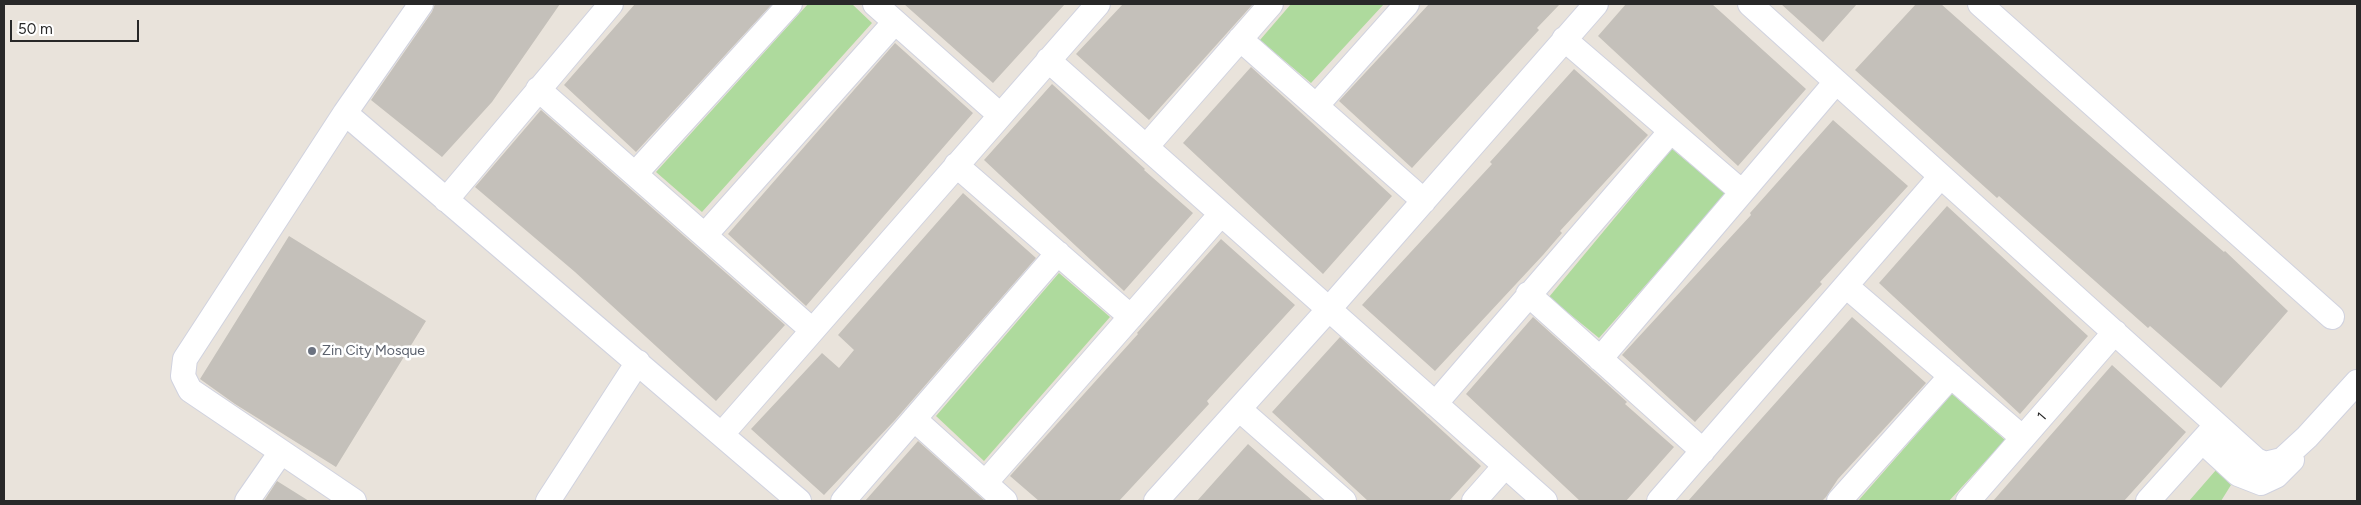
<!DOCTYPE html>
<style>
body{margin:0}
#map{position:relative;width:2361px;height:505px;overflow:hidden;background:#e9e3db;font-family:Figtree,sans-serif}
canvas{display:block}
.frame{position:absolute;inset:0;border:5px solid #282828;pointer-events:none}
.scale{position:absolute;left:10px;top:20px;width:129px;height:22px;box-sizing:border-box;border:2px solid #282828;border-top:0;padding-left:6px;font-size:15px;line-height:18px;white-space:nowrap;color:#282828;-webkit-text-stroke:4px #fff;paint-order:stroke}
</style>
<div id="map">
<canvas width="2361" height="505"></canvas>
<div class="frame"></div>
<div class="scale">50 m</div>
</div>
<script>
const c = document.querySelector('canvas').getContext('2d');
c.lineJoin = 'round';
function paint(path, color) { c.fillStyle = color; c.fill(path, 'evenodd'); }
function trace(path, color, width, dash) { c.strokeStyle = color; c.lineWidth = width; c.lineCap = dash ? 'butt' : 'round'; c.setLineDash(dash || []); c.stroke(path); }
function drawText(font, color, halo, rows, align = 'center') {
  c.font = font + ' Figtree,sans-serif'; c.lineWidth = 5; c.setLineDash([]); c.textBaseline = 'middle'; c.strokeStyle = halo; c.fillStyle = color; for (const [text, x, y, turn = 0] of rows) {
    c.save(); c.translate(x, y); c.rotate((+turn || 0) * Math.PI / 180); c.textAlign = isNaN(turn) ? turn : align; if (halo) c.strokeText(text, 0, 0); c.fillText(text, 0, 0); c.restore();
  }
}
paint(new Path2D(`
 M808 4H852L872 23 702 212 656 172Z
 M1291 4H1384L1311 83 1260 40Z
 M1672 149 1726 194 1599 338 1549 297Z
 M1059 273 1110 317 984 461 936 416Z
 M1952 394 2005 440 1949 501H1858Z
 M2216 470 2231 485 2221 501H2189Z`), '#aeda9d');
paint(new Path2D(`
 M435 4H560L492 102 442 157 371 100 432 12Z
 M635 4H772L636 152 564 85Z
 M904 4H1065L993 83Z
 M1123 4H1253L1149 120 1076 54Z
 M1429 4H1560L1537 28 1539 30 1412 168 1339 101Z
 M1626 4H1712L1806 89 1738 166 1598 36Z
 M1781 4H1857L1823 42Z
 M1916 4H1941L2074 122 2224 252 2225 251 2288 311 2221 388 2150 326 2148 328 1999 196 1997 198 1855 70Z
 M895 43 973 113 806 306 728 234Z
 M1251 67 1392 196 1323 274 1183 143Z
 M1574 69 1648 135 1560 231 1562 233 1543 255 1435 371 1362 305 1492 164 1490 162Z
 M1052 84 1145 169 1144 170 1193 213 1124 291 984 160Z
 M541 110 785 325 716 401 575 272 475 187Z
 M1833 120 1908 186 1820 282 1822 284 1695 422 1622 355 1751 215 1750 213Z
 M963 193 1036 258 895 420 824 495 751 429 822 353 839 368 854 350 838 335Z
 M1947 206 2088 336 2020 414 1879 283Z
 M289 236 426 321 336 467 235 404 200 379Z
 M1221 239 1295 305 1207 401 1209 404 1119 501H1039L1010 476 1138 334 1137 333Z
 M1533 317 1627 402 1625 404 1674 447 1626 501H1580L1466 394Z
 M1852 317 1926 383 1838 479 1826 497 1822 501H1688Z
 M1340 337 1481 466 1449 501H1368L1272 412Z
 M2112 365 2186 432 2124 501H1993Z
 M918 441 976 493 985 501H865Z
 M1248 444 1285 477 1313 501H1197Z
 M277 481 309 501H264Z`), '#c4c0ba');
const minor = new Path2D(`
 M875 4 1000 115
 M1750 4 2256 460 2265 464 2282 460 2307 437 2357 382
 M1980 4 2332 317
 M1240 39 1424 201
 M1564 39 1742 192
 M1048 60 1545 501
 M538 89 812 330
 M1316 106 1407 4
 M345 113 799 501
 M1146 147 1271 4
 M956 165 1131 317
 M635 174 790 4
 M446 200 611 4
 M705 235 895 22
 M1846 286 2023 438
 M1528 294 1703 451
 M1600 359 1836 82
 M1435 404 1671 131
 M1239 409 1344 501
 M914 419 1005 501
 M722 434 1098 4
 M2202 441 2238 474 2261 483 2276 476 2292 460
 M985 483 1221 214
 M247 501 281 452
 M354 501 190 390 183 376 185 359 345 113 421 4
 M548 501 638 362
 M843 501 1058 253
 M1156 501 1329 309 1596 4
 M1474 501 1505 466
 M1659 501 1941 176
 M1839 501 1951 376
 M1968 501 2115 332
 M2148 501 2212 430`);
trace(minor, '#d0d2df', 26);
trace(minor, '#fff', 24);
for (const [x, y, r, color] of [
 [312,351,5,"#6b7280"]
]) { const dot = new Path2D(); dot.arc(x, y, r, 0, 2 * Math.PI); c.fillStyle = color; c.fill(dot); trace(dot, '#fff', 2); }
drawText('14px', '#5b616d', '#fff', [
 ["Zin City Mosque",322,351]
], 'left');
drawText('14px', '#282828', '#fff', [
 ["1",2042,417,-49]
]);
</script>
